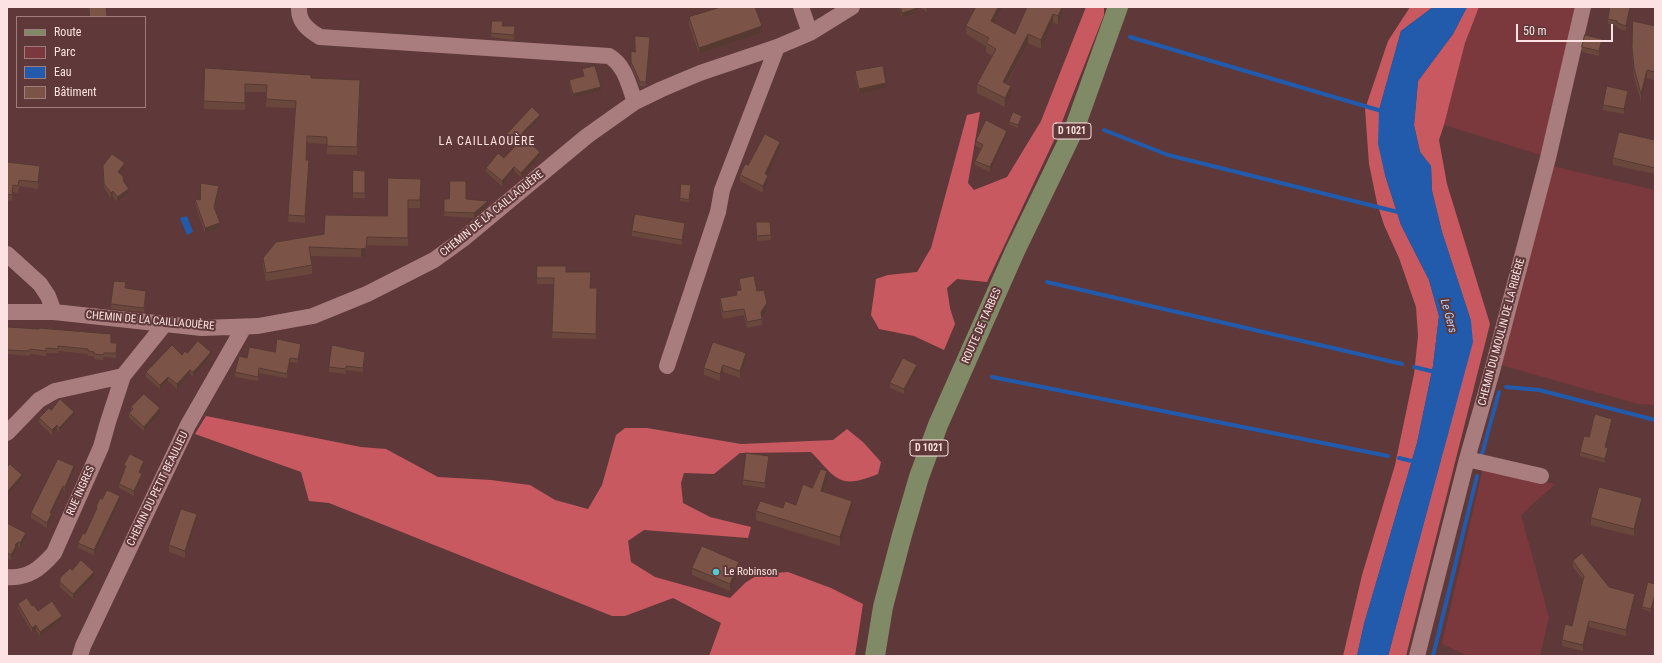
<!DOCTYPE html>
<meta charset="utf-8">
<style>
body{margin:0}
#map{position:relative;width:1662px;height:663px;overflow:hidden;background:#5f3839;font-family:"Roboto Condensed",sans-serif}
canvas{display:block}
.frame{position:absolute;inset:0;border:8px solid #fce2e2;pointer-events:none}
.legend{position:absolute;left:16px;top:16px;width:130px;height:92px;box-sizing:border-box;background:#5f3839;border:1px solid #9e7c7d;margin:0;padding:5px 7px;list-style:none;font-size:12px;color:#fce2e2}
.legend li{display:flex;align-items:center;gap:8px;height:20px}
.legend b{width:20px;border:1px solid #9e7c7d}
.scale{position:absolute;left:1516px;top:24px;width:97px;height:18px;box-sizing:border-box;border:2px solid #fce2e2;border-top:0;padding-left:5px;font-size:12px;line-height:14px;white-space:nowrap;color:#fce2e2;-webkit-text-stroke:3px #5f3839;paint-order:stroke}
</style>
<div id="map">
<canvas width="1662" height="663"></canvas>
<div class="frame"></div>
<ul class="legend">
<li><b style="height:5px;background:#818a66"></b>Route</li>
<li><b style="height:11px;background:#7c393d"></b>Parc</li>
<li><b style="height:11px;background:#225bac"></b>Eau</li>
<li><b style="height:11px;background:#7b5347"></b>Bâtiment</li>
</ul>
<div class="scale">50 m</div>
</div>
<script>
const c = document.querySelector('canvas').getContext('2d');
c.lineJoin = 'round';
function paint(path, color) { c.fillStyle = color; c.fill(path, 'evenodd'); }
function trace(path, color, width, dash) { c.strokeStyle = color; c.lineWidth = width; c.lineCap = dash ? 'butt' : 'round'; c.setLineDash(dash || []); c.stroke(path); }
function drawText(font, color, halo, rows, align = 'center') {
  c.font = font + ' "Roboto Condensed",sans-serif'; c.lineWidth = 4; c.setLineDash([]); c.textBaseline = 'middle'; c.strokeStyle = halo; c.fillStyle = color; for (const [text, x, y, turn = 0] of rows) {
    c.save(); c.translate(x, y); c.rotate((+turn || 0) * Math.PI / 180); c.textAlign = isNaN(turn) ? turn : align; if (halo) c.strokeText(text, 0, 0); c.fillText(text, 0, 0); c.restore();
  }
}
paint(new Path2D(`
 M1479 7H1576L1541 155 1444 125 1465 43Z
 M1552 166 1655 190V405L1638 404 1501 365Z
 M1483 468 1555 484 1521 515 1549 617 1540 656H1468L1442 644Z`), '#7c393d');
paint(new Path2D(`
 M1086 7H1104V15L1058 132 987 282 957 279 947 288 950 308 955 324 944 350 914 336 879 329 871 315 876 279 888 275 917 272 931 248 967 115 980 112 968 183 974 190 1007 177 1041 121Z
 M1410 7H1433L1401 31 1379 110 1385 175 1401 225 1429 280 1439 316 1433 366 1417 443 1364 624 1357 656H1343L1362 575 1395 465 1414 374 1418 336 1416 307 1399 258 1384 225 1377 203 1369 164 1365 109 1388 41Z
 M1467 7H1479L1465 43 1444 125 1439 140 1447 184 1490 324 1406 656H1388L1452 417 1471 321 1442 232 1432 191 1431 166 1420 152 1414 125 1418 81 1453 34Z
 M206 416 361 447 386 449 438 477 491 480 530 485 555 500 588 509 602 485 616 435 625 428H647L741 444 833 440 847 429 863 442 881 462 878 474C839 490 837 479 811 452L740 453 714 474 684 473 681 483 683 503 710 517 751 527 748 538 644 530 628 541 631 562 655 577 730 598 745 583 759 574 788 572 831 588 863 604 855 656H709L721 623 673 598 625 616H612L329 503 309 501 301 472 195 434Z`), '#c85961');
paint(new Path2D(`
 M1433 7H1467L1453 34 1418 81 1414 125 1420 152 1431 166 1432 191 1442 232 1471 321 1473 342 1388 656H1357L1364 624 1417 443 1433 366 1439 316 1429 280 1401 225 1385 175 1378 144 1379 110 1401 31Z
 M187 216 193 232 187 235 180 218Z`), '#225bac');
trace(new Path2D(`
 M1130 37 1385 112
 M1104 130 1168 155 1402 213
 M1047 282 1402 364
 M1414 367 1435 372
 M992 377 1388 456
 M1506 387 1539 390 1655 420
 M1482 454 1499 392
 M1399 458 1416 462
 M1433 656 1477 476`), '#225bac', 4);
trace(new Path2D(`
 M299 7C298 22 308 30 320 37L609 56C625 65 629 86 635 102
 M801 7 810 33
 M7 254 40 284 48 296 54 312
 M7 312H54L202 328 258 326 313 316 367 294 434 260 463 239 587 136 635 102 662 89 700 73 777 47 810 33 852 7
 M667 366 718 212 722 190 777 47
 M7 433 39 400 55 391 123 376
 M1467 459 1541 476
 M7 577C28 579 41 568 54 553L101 447 108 422 123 376 164 325
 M80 656 83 646 188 425 244 327
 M1417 656 1467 459 1492 371 1548 158 1583 7`), '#a97c7d', 16);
trace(new Path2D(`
 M875 656 883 607 902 535 919 477 938 425 1015 251 1075 127 1118 7`), '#818a66', 20);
paint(new Path2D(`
 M899 7H930L927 12 919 7 915 14 902 18Z
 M976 7H1003L995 23 1015 34 1063 7V14L1058 25 1053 22 1041 49 1028 43 1007 84 1011 95 1005 107 977 93V84L992 56 986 52V46L966 34V26Z
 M1631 7 1626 31 1617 28V26L1608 24V19Z
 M689 17 762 33 699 54 689 24Z
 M1633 21 1655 26V80L1647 78 1641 102 1634 77 1632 56Z
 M515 31 514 40 491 37V33Z
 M650 41 646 86H640L631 66V51L635 52Z
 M1602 44 1599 56 1582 52V47Z
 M205 68 311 78 360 87 357 155 327 154V144L307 143 306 160 309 167 305 223 288 222 295 108 266 107 267 92H245V110L204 109Z
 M582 69 601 91 573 98 569 84V80L583 76Z
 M855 71 886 88 859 94 855 76Z
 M1628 96 1624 114 1603 110V105Z
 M1022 118 1018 128 1009 124V122Z
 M540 119 524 135 534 147 540 157 521 177 514 171 502 186 486 172V168L504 158 516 146 507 138V134Z
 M1007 135 990 172 975 165V161L981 148 976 146V141Z
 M1655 140V174L1613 165V158Z
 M780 149 767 176 768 182 763 193 740 181V175L748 165Z
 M7 162 40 173 38 189 19 186 18 193 13 192 12 201 7 200Z
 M103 166 125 168 120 174 129 193 117 202 113 196 111 198 104 188Z
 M353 170 365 171V198H353Z
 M421 179 420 208H408V246L367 245 366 256 361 257 310 256 312 265V274L266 281 263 266V258L324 234 387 216Z
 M691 187 689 202 680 201V198Z
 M219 191 215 209 220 228 205 233 195 204V199L200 200Z
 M444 199H466L488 206 474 218 444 216Z
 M756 222H770L771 240 757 241Z
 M685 228 682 245 632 236V231Z
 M537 266 566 272 590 288H597L596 339 552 338 554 284H537Z
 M739 279 757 291 767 310 762 317V325L747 328 744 315 723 319 720 304V298L736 295V291H740L739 285Z
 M126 286V288L146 295 144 312 111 309V304Z
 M7 327 117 343 116 358 104 357 103 360 94 359V356H88V354L58 351V353H46V356L30 354 29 356 7 354Z
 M301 348 298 363 290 362 287 378 259 373 258 381 235 377V372L247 358 275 352Z
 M187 353 211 356 198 372 193 376 190 374 177 389 168 381 160 389 146 377V372L182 355Z
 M365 356 363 372 346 370V374L329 372V367Z
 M746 360 740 378 723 372 720 381 704 375V368Z
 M917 370 904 394 890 388V383Z
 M131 407 160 413 144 431 129 418V413L131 410Z
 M51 410 74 416 59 432 57 430 52 435 39 423V418Z
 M1612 423 1606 447 1608 452 1605 463 1580 456V452L1589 437Z
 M769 461 765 488 743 485V480Z
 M124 465H144L141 473 142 478 134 496 119 488V484L125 470Z
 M74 471 65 491 63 490 52 513V518L47 528 31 518V513Z
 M827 481 824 491 852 510 840 546 756 520V511L783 508 796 505 812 488Z
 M102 499 120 501 94 555 78 548V543L85 534 96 512V507Z
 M1642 506 1634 536 1591 525V518Z
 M197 521 185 558 169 552V545Z
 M7 523 26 537 20 548 18 546 16 549V551L11 560 7 558Z
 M1573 561 1609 587 1635 600 1626 636 1589 627 1583 651 1562 646V640L1572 626 1583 580 1573 567Z
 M692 568 739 570 730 591 692 575Z
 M72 570 94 577 73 599 60 587V578Z
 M1655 584V598L1651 612 1642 609V607Z
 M18 604 32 606 38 611 62 620 40 637 36 630 32 632 18 608Z`), '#6a473d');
paint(new Path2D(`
 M917 7H919L915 14 902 18V13Z
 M927 7H930L927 12Z
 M998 7H1003L991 30V21Z
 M1062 7H1063V14L1058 25V16Z
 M1630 7H1631L1626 31V26Z
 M1053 14V22L1041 49V40Z
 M762 26V33L699 54V48Z
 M1028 34V43L1003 90V82Z
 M650 37V41L646 86V82Z
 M1602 39V44L1599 56V51Z
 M1647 70V78L1641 102V94Z
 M886 83V88L859 94V89Z
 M1011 86V95L1005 107V98Z
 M601 87V91L573 98V94Z
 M1628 91V96L1624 114V109Z
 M540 115V119L522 137V133Z
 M1022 116V118L1018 128V125Z
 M1007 131V135L990 172V167Z
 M780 142V149L765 181V174Z
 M540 152V157L521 177V173Z
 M309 160V167L305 223V216Z
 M125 163V168L118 177V172Z
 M40 166V173L38 189V182Z
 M514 167V171L502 186V181Z
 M768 176V182L763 193V186Z
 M13 185V192L12 201V195Z
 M219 186V191L214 212V207Z
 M129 189V193L117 202V197Z
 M113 191V196L111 198V193Z
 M488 201V206L474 218V213Z
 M220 223V228L205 233V228Z
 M685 223V228L682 245V240Z
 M367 237 366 256 361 257V249Z
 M767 303V310L761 318V312Z
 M301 344V348L298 363V359Z
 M211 352V356L198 372 193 376V372Z
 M746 353V360L740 378V371Z
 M290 358V362L287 378V374Z
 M723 365V372L720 381V374Z
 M917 365V370L904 394V389Z
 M190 370V374L177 389V384Z
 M168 377V381L160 389V385Z
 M160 408V413L144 431V427Z
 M74 412V416L59 432V428Z
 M1612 419V423L1605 451V447Z
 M57 425V430L52 435V430Z
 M1608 448V452L1605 463V459Z
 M769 456V461L765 488V483Z
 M144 461V465L139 477V472Z
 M74 466V471L65 491V487Z
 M827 471V481L821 500V491Z
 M142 474V478L134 496V491Z
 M22 475V479L7 497V492Z
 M63 486V490L50 517V513Z
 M120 496V501L94 555V550Z
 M1642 498V506L1634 536V529Z
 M852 501V510L840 546V537Z
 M52 513V518L47 528V523Z
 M197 514V521L185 558V551Z
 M26 533V537L20 548V543Z
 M18 542V546L16 549V551L11 560V555L15 545Z
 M739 562V570L730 591V584Z
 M94 572V577L73 599V594Z
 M1635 594V600L1626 636V630Z
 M1655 595V598L1651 612V609Z
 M62 616V620L40 637V632Z
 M1589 621V627L1583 651V645Z
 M36 625V630L32 632V628Z`), '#563a32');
const building = new Path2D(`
 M89 7H106L107 17H90Z
 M721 7H755L762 26 699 48 689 17Z
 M901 7H917L915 9 902 13Z
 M976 7H998L991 21 1015 34 1027 7H1062L1058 16 1053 14 1041 40 1028 34 1003 82 1011 86 1005 98 977 84 996 49 986 43 989 38 966 26Z
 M1610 7H1630L1626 26 1617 23V21L1608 19Z
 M492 21H503L502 26H515L514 35 491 33Z
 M1633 21 1655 26V72L1647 70 1641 94 1634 68 1632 48Z
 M1585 35 1602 39 1599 51 1582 47Z
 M635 36 650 37 646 82H640L631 62V51L635 52Z
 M595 66 601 87 573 94 569 80 584 76 582 69Z
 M883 66 886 83 859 89 855 71Z
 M205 68 311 75V78L360 80 357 147 327 146V137L307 136 306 160H309L305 216 288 215 296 101 266 99 267 85 245 84V103L204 101Z
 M1607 86 1628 91 1624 109 1603 105Z
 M532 107 540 115 522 133 534 144 532 145 540 152 521 173 514 167 502 181 486 168 498 153 504 158 518 143 507 134Z
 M1013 112 1022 116 1018 125 1009 122Z
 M986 120 1007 131 990 167 975 161 983 145 976 141Z
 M1619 132 1655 140V168L1613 158Z
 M765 134 780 142 765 174 768 176 763 186 740 175 745 164 748 165Z
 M112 154 125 163 118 172 123 176 124 182 129 189 117 197 113 191 111 193 104 184 103 166Z
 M7 162 40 166 38 182 19 180 18 186 13 185 12 195 7 194Z
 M353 170 365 171V193H353Z
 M388 178 421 179 420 200H408V238L367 237 366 248 361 249 309 247 312 265 266 273 263 258 276 242 324 234 325 215 387 216Z
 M450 181H466V199L488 201 474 213 444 212V199H449Z
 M201 183 219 186 214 207 220 223 205 228 195 199 200 200Z
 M681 184 691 185 689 200 680 198Z
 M635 214 685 223 682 240 632 231Z
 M756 222H770L771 235 757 236Z
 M537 266H566V272H591L590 288H597L596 334 552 332 554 278H537Z
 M754 276 757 291 764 290 767 303 761 312 762 319 747 322 744 309 723 312 720 298 737 295 736 291 741 290 739 279Z
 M114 281 126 282 125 288 146 291 144 308 111 304Z
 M7 327 39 329V328L111 334V343H117L116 353H104L103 355 94 354V352L88 351V349L58 346V349L46 348V351L30 349 29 351 7 350Z
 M277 339 301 344 298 359 290 358 287 374 259 368 258 377 235 372 239 356 247 358 249 347 275 352Z
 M198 341 211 352 198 367 193 372 190 370 177 384 168 377 160 385 146 372 172 345 182 355 185 351 187 353Z
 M713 342 746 353 740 371 723 365 720 374 704 368Z
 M332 345 365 352 363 368 346 366V369L329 367Z
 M903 358 917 365 904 389 890 383Z
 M144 394 160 408 144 427 129 413 133 409 131 407Z
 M60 399 74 412 59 428 57 425 52 430 39 418 49 408 51 410Z
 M1595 414 1612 419 1605 447 1608 448 1605 459 1580 452 1584 436 1589 437Z
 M746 453 769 456 765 483 743 480Z
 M130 454 144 461 139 472 142 474 134 491 119 484 126 466 124 465Z
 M58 459 74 466 65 487 63 486 50 513H52L47 523 31 513Z
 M10 464 22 475 7 492V467Z
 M821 469 827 471 821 491 852 501 840 537 756 511 760 501 783 508 785 501 796 505 803 484 812 488Z
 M1599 487 1642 498 1634 529 1591 518Z
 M107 490 120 496 94 550 78 543 83 533 85 534 97 508 96 507 100 498 102 499Z
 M181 509 197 514 185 551 169 545Z
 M7 523 26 533 20 543 18 542 15 545 16 546 11 555 7 553Z
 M702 546 739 562 730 584 692 568Z
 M1582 553 1609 587 1635 594 1626 630 1589 621 1583 645 1562 640 1565 624 1572 626 1584 576 1573 561Z
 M81 560 94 572 73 594 60 582V578L70 568 72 570Z
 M1648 582 1655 584V595L1651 609 1642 607Z
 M27 598 32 606 34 605 38 611 52 601 62 616 40 632 36 625 32 628 18 604Z`);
paint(building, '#7b5347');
trace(building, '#563a32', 1);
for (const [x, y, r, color] of [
 [716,572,4,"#52ccd0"]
]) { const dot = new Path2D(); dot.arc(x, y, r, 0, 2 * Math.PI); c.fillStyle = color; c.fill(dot); trace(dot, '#5f3839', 1.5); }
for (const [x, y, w] of [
 [1072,131,38],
 [929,448,38]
]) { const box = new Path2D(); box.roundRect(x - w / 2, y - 8, w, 16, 3); c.fillStyle = '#5f3839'; c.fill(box); trace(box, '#fce2e2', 1); }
drawText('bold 10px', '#fce2e2', null, [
 ["D 1021",1072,131],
 ["D 1021",929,448]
]);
drawText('11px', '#fce2e2', '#5f3839', [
 ["CHEMIN DE LA CAILLAOUÈRE",492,214,-39],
 ["CHEMIN DE LA CAILLAOUÈRE",150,321,5],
 ["ROUTE DE TARBES",982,326,-66],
 ["CHEMIN DU MOULIN DE LA RIBÈRE",1502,332,-75],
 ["CHEMIN DU PETIT BEAULIEU",158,489,-64],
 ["RUE INGRES",81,491,-66]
]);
drawText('11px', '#fce2e2', '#5f3839', [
 ["Le Robinson",724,572]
], 'left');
c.letterSpacing = '1px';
drawText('12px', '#fce2e2', '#5f3839', [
 ["LA CAILLAOUÈRE",487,142]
]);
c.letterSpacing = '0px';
drawText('italic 12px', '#aecbf7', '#5f3839', [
 ["Le Gers",1448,316,75]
]);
</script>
